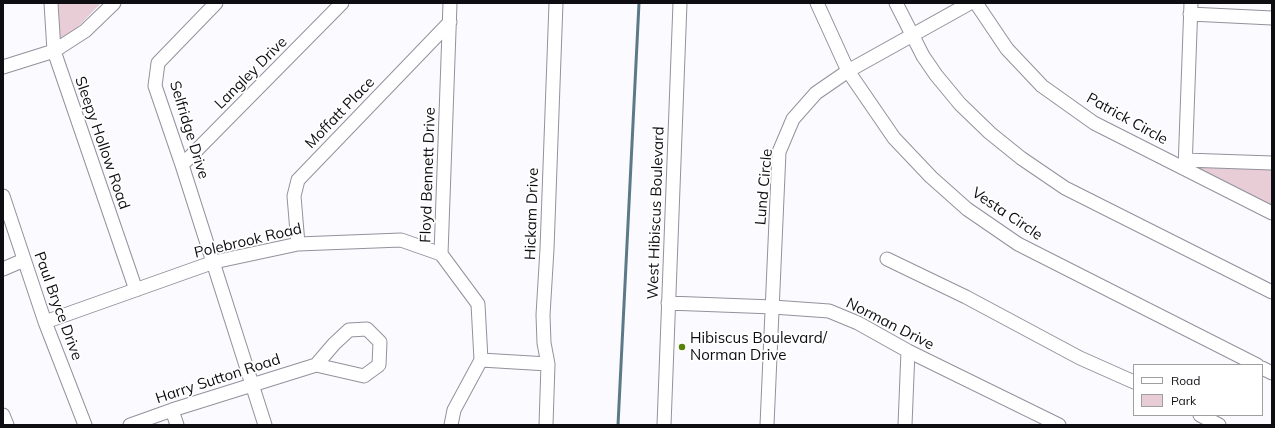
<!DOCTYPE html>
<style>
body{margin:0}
#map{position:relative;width:1275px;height:428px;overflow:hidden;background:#fafaff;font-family:Mulish,sans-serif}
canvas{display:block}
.frame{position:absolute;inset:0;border:4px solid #0e0e12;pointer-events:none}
.legend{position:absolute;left:1133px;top:364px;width:130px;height:52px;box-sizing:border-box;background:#fff;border:1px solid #9f9fa0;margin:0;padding:5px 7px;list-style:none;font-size:12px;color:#0e0e12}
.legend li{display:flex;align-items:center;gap:8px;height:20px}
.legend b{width:20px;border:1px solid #9f9fa0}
</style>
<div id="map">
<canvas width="1275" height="428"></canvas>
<div class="frame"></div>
<ul class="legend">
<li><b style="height:5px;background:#fff"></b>Road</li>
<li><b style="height:11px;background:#e8cdd6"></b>Park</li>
</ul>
</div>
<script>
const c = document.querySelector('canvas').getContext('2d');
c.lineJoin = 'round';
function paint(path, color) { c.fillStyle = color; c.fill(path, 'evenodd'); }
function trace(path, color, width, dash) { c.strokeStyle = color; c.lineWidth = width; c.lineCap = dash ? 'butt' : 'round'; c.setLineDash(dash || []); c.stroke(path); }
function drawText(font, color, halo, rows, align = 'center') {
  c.font = font + ' Mulish,sans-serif'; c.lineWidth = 3.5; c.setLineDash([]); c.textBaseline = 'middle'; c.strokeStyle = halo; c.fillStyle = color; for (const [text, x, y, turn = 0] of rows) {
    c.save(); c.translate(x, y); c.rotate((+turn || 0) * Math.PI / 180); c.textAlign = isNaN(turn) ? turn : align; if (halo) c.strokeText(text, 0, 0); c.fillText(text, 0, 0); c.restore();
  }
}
paint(new Path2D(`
 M57 3H101L72 33 59 41Z
 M1188 164 1272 168V206Z`), '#e8cdd6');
trace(new Path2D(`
 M618 425 639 3`), '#5c7987', 3);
const minor = new Path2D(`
 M51 3 54 51 136 290
 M216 3 158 63 155 86 182 165 265 425
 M450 3 441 254 478 304 481 360 454 410 451 425
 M817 3 848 71 894 138 931 177 967 209 1018 244 1257 365
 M896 3 923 56 936 75 960 104 990 133 1021 158 1065 188 1272 292
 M976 3 1007 49 1042 86 1094 123 1272 213
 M1190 14 1272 18
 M3 67 54 51 85 31 114 3
 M1185 160 1272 163
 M182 165 342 3
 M1185 169 1191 3
 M3 196 45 322 85 425
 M298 244 294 196 298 180 450 22
 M887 259 966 297 1080 358 1134 382
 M3 269 24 260
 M668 303 773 307 829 311 858 323 908 351 1059 425
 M45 322 214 262 298 244 401 240 441 254
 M481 360 548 364
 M1262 368 1272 373
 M172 410 177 425
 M3 415 7 425
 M1200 415 1219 425
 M130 425 172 410 316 365 364 376 379 365 380 342 367 329 349 330 334 344 316 365
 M546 425 548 364 544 343 543 315 547 249 556 3
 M664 425 680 3
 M767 425 779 152 793 119 816 93 848 71 970 3
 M905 425 908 351`);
trace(minor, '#93929d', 15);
trace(minor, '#fff', 13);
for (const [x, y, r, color] of [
 [682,347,4,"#58830b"]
]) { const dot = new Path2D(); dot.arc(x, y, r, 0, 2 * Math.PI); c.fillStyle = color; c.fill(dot); trace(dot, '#fff', 1.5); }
drawText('15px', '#0e0e12', '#fff', [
 ["Langley Drive",251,73,-45],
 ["Moffatt Place",340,113,-46],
 ["Patrick Circle",1127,119,29],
 ["Selfridge Drive",189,130,73],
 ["Sleepy Hollow Road",102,143,71],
 ["Floyd Bennett Drive",428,175,-88],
 ["Lund Circle",764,187,-85],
 ["West Hibiscus Boulevard",656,213,-88],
 ["Hickam Drive",532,214,-88],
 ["Vesta Circle",1007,214,34],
 ["Polebrook Road",248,241,-13],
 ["Paul Bryce Drive",58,306,70],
 ["Norman Drive",890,324,27],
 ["Harry Sutton Road",218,379,-18]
]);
drawText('15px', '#0e0e12', '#fff', [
 ["Hibiscus Boulevard/",690,338],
 ["Norman Drive",690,355]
], 'left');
</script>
